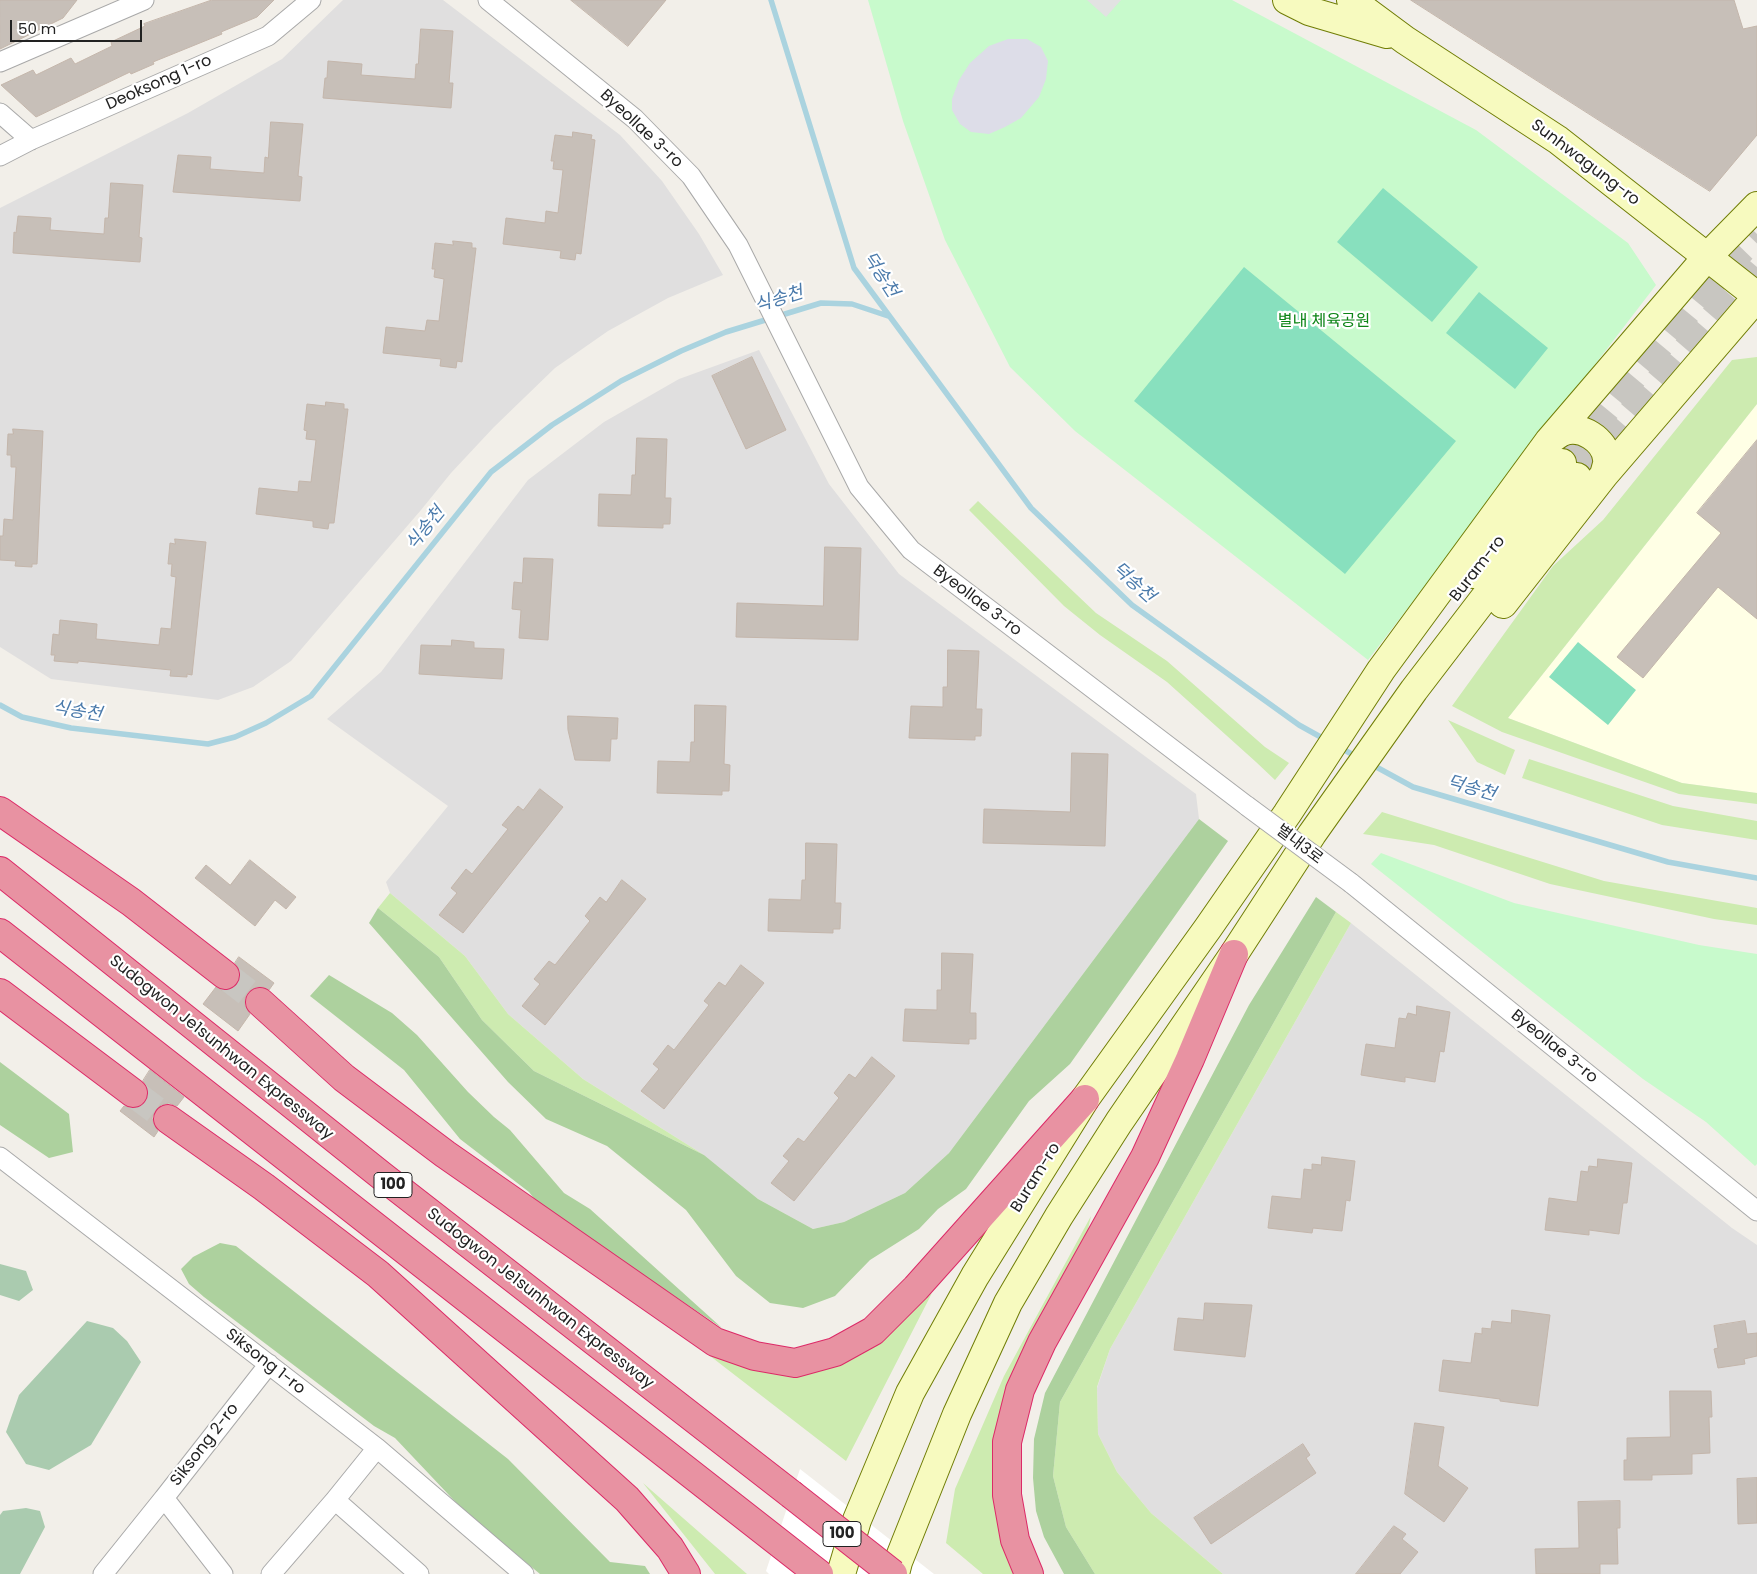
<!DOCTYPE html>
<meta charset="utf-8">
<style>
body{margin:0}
#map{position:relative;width:1757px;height:1574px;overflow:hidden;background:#f2efe9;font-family:Poppins,sans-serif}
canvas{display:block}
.scale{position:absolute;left:10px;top:20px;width:132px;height:22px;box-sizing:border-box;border:2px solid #222;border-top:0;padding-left:6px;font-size:15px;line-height:18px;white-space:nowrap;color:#222;-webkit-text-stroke:4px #fff;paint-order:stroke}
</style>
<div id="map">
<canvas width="1757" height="1574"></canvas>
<div class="scale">50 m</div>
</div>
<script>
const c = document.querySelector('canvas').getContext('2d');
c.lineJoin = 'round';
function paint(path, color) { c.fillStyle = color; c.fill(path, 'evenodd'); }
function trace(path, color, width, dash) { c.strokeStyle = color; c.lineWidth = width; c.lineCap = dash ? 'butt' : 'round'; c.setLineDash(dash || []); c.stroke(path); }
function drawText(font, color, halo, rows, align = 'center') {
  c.font = font + ' Poppins,"Noto Sans KR",sans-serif'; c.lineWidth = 4.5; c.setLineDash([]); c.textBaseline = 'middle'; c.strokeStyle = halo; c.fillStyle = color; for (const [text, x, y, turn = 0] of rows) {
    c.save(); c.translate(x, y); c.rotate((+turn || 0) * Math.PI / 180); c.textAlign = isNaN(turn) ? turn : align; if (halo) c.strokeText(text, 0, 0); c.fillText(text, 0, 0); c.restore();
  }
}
paint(new Path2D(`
 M343 0H443L620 135 662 181 699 234 723 275 668 298 608 331 555 368 494 427 451 473 421 510 291 661 253 687 218 700 51 679 0 647V208L188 113 282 59Z
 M759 350 829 484 899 574 1196 794 1199 819 949 1153 905 1193 844 1222 813 1229 758 1199 704 1155 583 1079 508 1014 465 956 390 893 386 882 448 806 327 719 381 672 528 480 604 422 679 379Z
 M1351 923 1732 1228 1757 1245V1574H1223L1151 1513 1117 1472 1098 1434 1097 1388 1110 1349Z`), '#e0dfdf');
paint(new Path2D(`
 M1757 404V793L1682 783 1508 718Z`), '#ffffe5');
paint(new Path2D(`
 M1757 357V404L1508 718 1682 783 1757 793V804L1679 794 1502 732 1452 706 1553 566 1603 520 1732 360Z
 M978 501 1096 613 1167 661 1265 747 1289 763 1275 780 1256 762 1167 682 1100 635 1064 606 969 510Z
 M1448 720 1515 750 1505 775 1477 762Z
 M1529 759 1673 806 1757 821V840L1662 825 1522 778Z
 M1382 812 1604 881 1757 908V925L1714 919 1550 884 1434 845 1363 834Z
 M390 893 465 956 508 1014 583 1079 704 1155 534 1071 482 1020 439 957 378 908Z
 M1336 912 1351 923 1110 1349 1097 1387 1098 1434 1117 1472 1151 1513 1223 1574H1095L1066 1527 1053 1476 1060 1402Z
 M1091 1216 1086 1238 1018 1377 1021 1574H983L946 1543 955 1489 1004 1376Z
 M932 1293 846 1461 692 1342 792 1373 835 1367 875 1344Z
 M643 1483 747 1574H715Z`), '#cdebb0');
paint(new Path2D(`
 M1199 819 1228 841 1070 1064 1029 1101 966 1189 938 1209 919 1229 870 1260 835 1296 803 1308 770 1303 736 1276 686 1210 607 1146 546 1119 508 1082 369 923 378 908 439 957 482 1020 534 1071 704 1155 758 1199 813 1229 844 1222 905 1193 949 1153Z
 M1316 897 1336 912 1060 1402 1053 1476 1066 1527 1095 1574H1064L1044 1537 1036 1511 1033 1478 1034 1439 1045 1393 1249 1005Z
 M329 975 392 1013 417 1035 468 1092 494 1117 510 1130 564 1193 590 1209 722 1328 539 1205 529 1192 460 1139 404 1070 310 996Z
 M0 1062 69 1114 73 1152 49 1158 0 1125Z
 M220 1243 236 1246 508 1459 610 1562 645 1566 650 1574H540L465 1512 395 1438 374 1426 204 1297 189 1284 181 1269 193 1257Z`), '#add19e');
paint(new Path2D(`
 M0 1264 26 1271 33 1290 19 1301 0 1295Z
 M87 1321 113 1328 127 1341 141 1362 91 1445 49 1470 26 1464 6 1432 19 1395Z
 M26 1508 40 1511 45 1527 20 1574H0V1515L3 1511Z`), '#aacbaf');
paint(new Path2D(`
 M868 0H1232L1476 130 1628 243 1656 285 1368 660 1075 431 1010 367 945 240 903 121Z
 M1381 853 1514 903 1699 945 1757 954V1164L1755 1166 1706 1122 1643 1079 1371 864Z`), '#c8facc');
paint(new Path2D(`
 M1383 188 1478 267 1432 322 1337 242Z
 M1244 267 1456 441 1345 574 1134 401Z
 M1479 292 1548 348 1515 389 1446 333Z
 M1578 642 1636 690 1608 725 1549 677Z`), '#88e0be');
paint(new Path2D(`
 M1087 0H1121L1106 17Z`), '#e2e2e2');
paint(new Path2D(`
 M1008 39H1027L1041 47 1048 61 1046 79 1039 97 1021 118 1005 127 989 134 971 132 960 124 952 110V99L959 80 970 63 989 46Z`), '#dddde8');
paint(new Path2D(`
 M800 1469 934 1574H769L766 1571Z`), '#fff');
trace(new Path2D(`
 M771 0 854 268 1031 508 1132 605 1299 725 1326 740
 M0 705 22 717 71 728 208 744 235 737 266 723 311 696 491 472 552 425 621 381 681 351 726 332 821 303 852 304 888 316
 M1339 747 1357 757
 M1369 763 1413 787 1668 862 1757 878`), '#aad3df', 5.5);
const building = new Path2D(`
 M0 0H77L63 18 0 49Z
 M212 0H274L257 17 221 32 222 34 153 62 154 64 131 74 130 72 36 117 1 85 33 70 36 75 71 58 75 64 112 46 111 42 145 26 144 24Z
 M571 0H666L628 46Z
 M1411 0H1734L1743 29 1757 26V135L1710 191Z
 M421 29 453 31 449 83H453L451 108 323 98 325 78H327L328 61 362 64 361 75 415 79 416 64H418Z
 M271 122 303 124 298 176 302 177 300 201 173 192 178 155 211 157 210 169 264 173 265 157 268 158Z
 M573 132 592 135 591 139 595 140 581 254 576 253 575 260 560 258 561 251 503 244 506 218 545 223 546 211 558 213 563 170 553 169 554 161H551L555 135 572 137Z
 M111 183 143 185 139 237 142 238 140 262 13 253 14 232 16 233 18 216 51 218 50 230 104 234 105 218H108Z
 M453 241 472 243V248H476L462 362 457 361 456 368 440 366 441 359 383 353 386 327 425 331 427 320 439 321 444 279 434 277 435 269H432L435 243 453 245Z
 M752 357 786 430 746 449 712 376Z
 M326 402 344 404V409H348L334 523H329L328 529 313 527V521L256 514 259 488 298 492 299 481 311 482 316 440 306 439 307 431 304 430 307 404 325 406Z
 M13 429 43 431 37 564H32V567L15 566 16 561 0 560V536H3L4 519 13 520 16 467H11V455H7L8 434H13Z
 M637 438 667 439 665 498H671L670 524H663V528L598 526 599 494 631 495 632 475H635Z
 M1757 440V619L1718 587 1643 678 1617 657 1721 533 1697 513Z
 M175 539 206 542 192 675 187 674V677L170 676 171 670 78 661V663L54 661 55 655H51L53 634 59 635 60 620 97 624 96 639 159 645 161 628 171 629 176 577 171 576 172 564H168L170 543 175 544Z
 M825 547 861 548 858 640 736 637 737 603 823 606Z
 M524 558 553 559 548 640 519 638 521 610 512 609 514 582 522 583Z
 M452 640 474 642V648L504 649 502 679 419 674 421 645 451 646Z
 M948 650 979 651 976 709H982L981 736H975V740L909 738 911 706 943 707V687H947Z
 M695 705 726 706 724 764 730 765 729 791H722V795L657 793 658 761 690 762 691 742H694Z
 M568 716 618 718 617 739H611L610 761 575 760 568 730Z
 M1072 753 1108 754 1105 846 983 843 984 809 1070 812Z
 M540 789 563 807 463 933 439 915 457 893 451 888 466 869 472 874 508 829 502 825 518 806 523 810Z
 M806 843 837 844 835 903H841L840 929H833V933L768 931 769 899 801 900 802 880H805Z
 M250 860 296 897 286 909 275 900 255 926 195 878 206 865 230 885Z
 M622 880 646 899 545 1025 522 1006 540 984 534 979 549 961 555 965 590 921 585 916 600 897 606 902Z
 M942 953 973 954 970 1013H976V1039H969V1044L903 1041 905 1009 937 1010V990H941Z
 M239 957 274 983 269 990 263 987H256L248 992 245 998V1006L250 1014 238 1031 203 1004 216 987 222 990H230L238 984 240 977V970L235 963Z
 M741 965 764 983 664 1109 641 1091 659 1069 653 1064 668 1045 674 1050 709 1005 704 1001 719 982 725 986Z
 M1417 1006 1450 1012 1444 1052 1440 1051 1435 1082 1405 1077V1082L1361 1075 1366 1044 1395 1048 1399 1018 1406 1019 1408 1013 1416 1015Z
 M872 1057 895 1076 794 1201 771 1183 789 1161 783 1156 798 1138 804 1142 839 1098 834 1093 849 1074 855 1078Z
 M150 1070 184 1097 177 1106 169 1103 161 1105 156 1110 152 1118 154 1125 158 1131 154 1137 120 1111 124 1106 132 1108H139L145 1103 148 1094V1087L143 1081Z
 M1322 1157 1355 1161 1350 1201 1346 1200 1342 1231 1313 1228 1312 1233 1268 1228 1272 1196 1301 1199 1304 1169 1312 1170V1164L1321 1165Z
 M1598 1159 1632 1163 1627 1203H1623L1619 1234 1589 1230V1235L1545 1230 1549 1198 1577 1202 1581 1171 1588 1172 1589 1166 1597 1167Z
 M1205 1303 1252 1305 1245 1357 1174 1350 1178 1318 1203 1320Z
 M1512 1310 1550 1315 1538 1406 1500 1401V1399L1439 1391 1443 1360 1471 1363 1475 1333 1482 1334V1328L1491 1329 1492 1321 1511 1323Z
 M1745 1321 1747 1334 1757 1333V1356L1744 1359 1745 1364 1718 1368 1714 1349 1718 1348 1714 1326Z
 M1670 1391H1711L1712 1417H1709L1710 1453 1692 1454V1474L1652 1475V1480H1624V1460H1627V1438L1670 1437Z
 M1415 1423 1444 1427 1438 1466 1468 1488 1444 1522 1405 1494Z
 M1303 1444 1310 1455 1306 1458 1316 1473 1211 1544 1194 1518Z
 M1757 1478V1523L1738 1524 1737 1479Z
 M1620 1501V1528H1617L1618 1564H1600V1574H1536L1535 1549 1579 1548 1578 1502Z
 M1394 1526 1406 1534 1402 1539 1418 1552 1400 1574H1356Z`);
paint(building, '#c7bfb8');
trace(building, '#c4b6ab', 1);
trace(new Path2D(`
 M1562 463 1723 269 1757 234
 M1577 477 1757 267`), '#c8c6c1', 28, [28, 14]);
trace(new Path2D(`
 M225 975 260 1002
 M133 1093 168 1119`), '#c8c6c1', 28, [28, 14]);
const street = new Path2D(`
 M488 0 635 119 691 176 738 245 859 487 911 550 1247 806
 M0 62 144 0
 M0 113 31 140
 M0 156 31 140 268 36 311 0
 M1351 883 1757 1211
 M0 1157 377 1448 524 1574
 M335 1500 419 1574
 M103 1574 164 1498
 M223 1574 164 1498 269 1364
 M271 1574 335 1500 377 1448`);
const secondary = new Path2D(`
 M1287 0 1309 11 1387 34
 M1351 0 1405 40 1558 140 1757 296
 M1549 441C1553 438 1558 434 1562 432 1581 424 1605 440 1607 459 1608 464 1605 470 1604 475
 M1473 574 1562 463
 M1503 604 1604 475 1757 297
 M841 1574 857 1520 910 1393 975 1276 1085 1099 1208 928 1287 814 1381 670 1549 441 1707 257 1757 206
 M895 1574 898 1562 957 1414 1008 1303 1059 1216 1119 1122 1234 954 1312 834 1414 690 1577 477`);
const highway = new Path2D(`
 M0 811 131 902 225 975
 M0 871 382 1176 791 1494
 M0 933 819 1574
 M0 993 133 1093
 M260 1002 344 1078 445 1154 715 1342 755 1356 795 1363 835 1352 873 1331 916 1288 1085 1099
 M168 1119 264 1187 378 1274 627 1499 670 1548 686 1574
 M1029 1574 1015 1540 1007 1495V1442L1020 1390 1042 1342 1145 1157 1190 1059 1234 954`);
trace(street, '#a9a9a9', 21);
trace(secondary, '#707d05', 30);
trace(highway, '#dc2a67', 30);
trace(street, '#fff', 19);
trace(secondary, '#f7fabf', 28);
trace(highway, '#e892a2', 28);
const streetBridge = new Path2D(`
 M1247 806 1351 883`);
const highwayBridge = new Path2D(`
 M791 1494 893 1574`);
trace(streetBridge, '#a9a9a9', 21, []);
trace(highwayBridge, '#dc2a67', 30, []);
trace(streetBridge, '#fff', 19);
trace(highwayBridge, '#e892a2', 28);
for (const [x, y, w] of [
 [393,1185,38],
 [842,1534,38]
]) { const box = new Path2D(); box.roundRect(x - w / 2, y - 12.5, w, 25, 4); c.fillStyle = '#fff'; c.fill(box); trace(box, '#222', 1); }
drawText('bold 15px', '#222', null, [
 ["100",393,1185],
 ["100",842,1534]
]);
drawText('16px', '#222', '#fff', [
 ["Deoksong 1-ro",159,83,-24],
 ["Byeollae 3-ro",641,129,43],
 ["Sunhwagung-ro",1585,163,37],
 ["Buram-ro",1478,569,-52],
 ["Byeollae 3-ro",977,601,37],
 ["별내3로",1299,845,37],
 ["Byeollae 3-ro",1554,1047,39],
 ["Sudogwon Je1sunhwan Expressway",221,1048,39],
 ["Buram-ro",1036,1178,-58],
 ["Sudogwon Je1sunhwan Expressway",540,1299,38],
 ["Siksong 1-ro",265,1362,38],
 ["Siksong 2-ro",205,1445,-52]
]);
drawText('16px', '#0c8416', '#fff', [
 ["별내 체육공원",1324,322]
]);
drawText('italic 18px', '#4a7aab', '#fff', [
 ["덕송천",880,275,57],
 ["식송천",779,300,-17],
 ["식송천",426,529,-51],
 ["덕송천",1133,583,42],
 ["식송천",77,712,9],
 ["덕송천",1471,789,16]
]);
</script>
